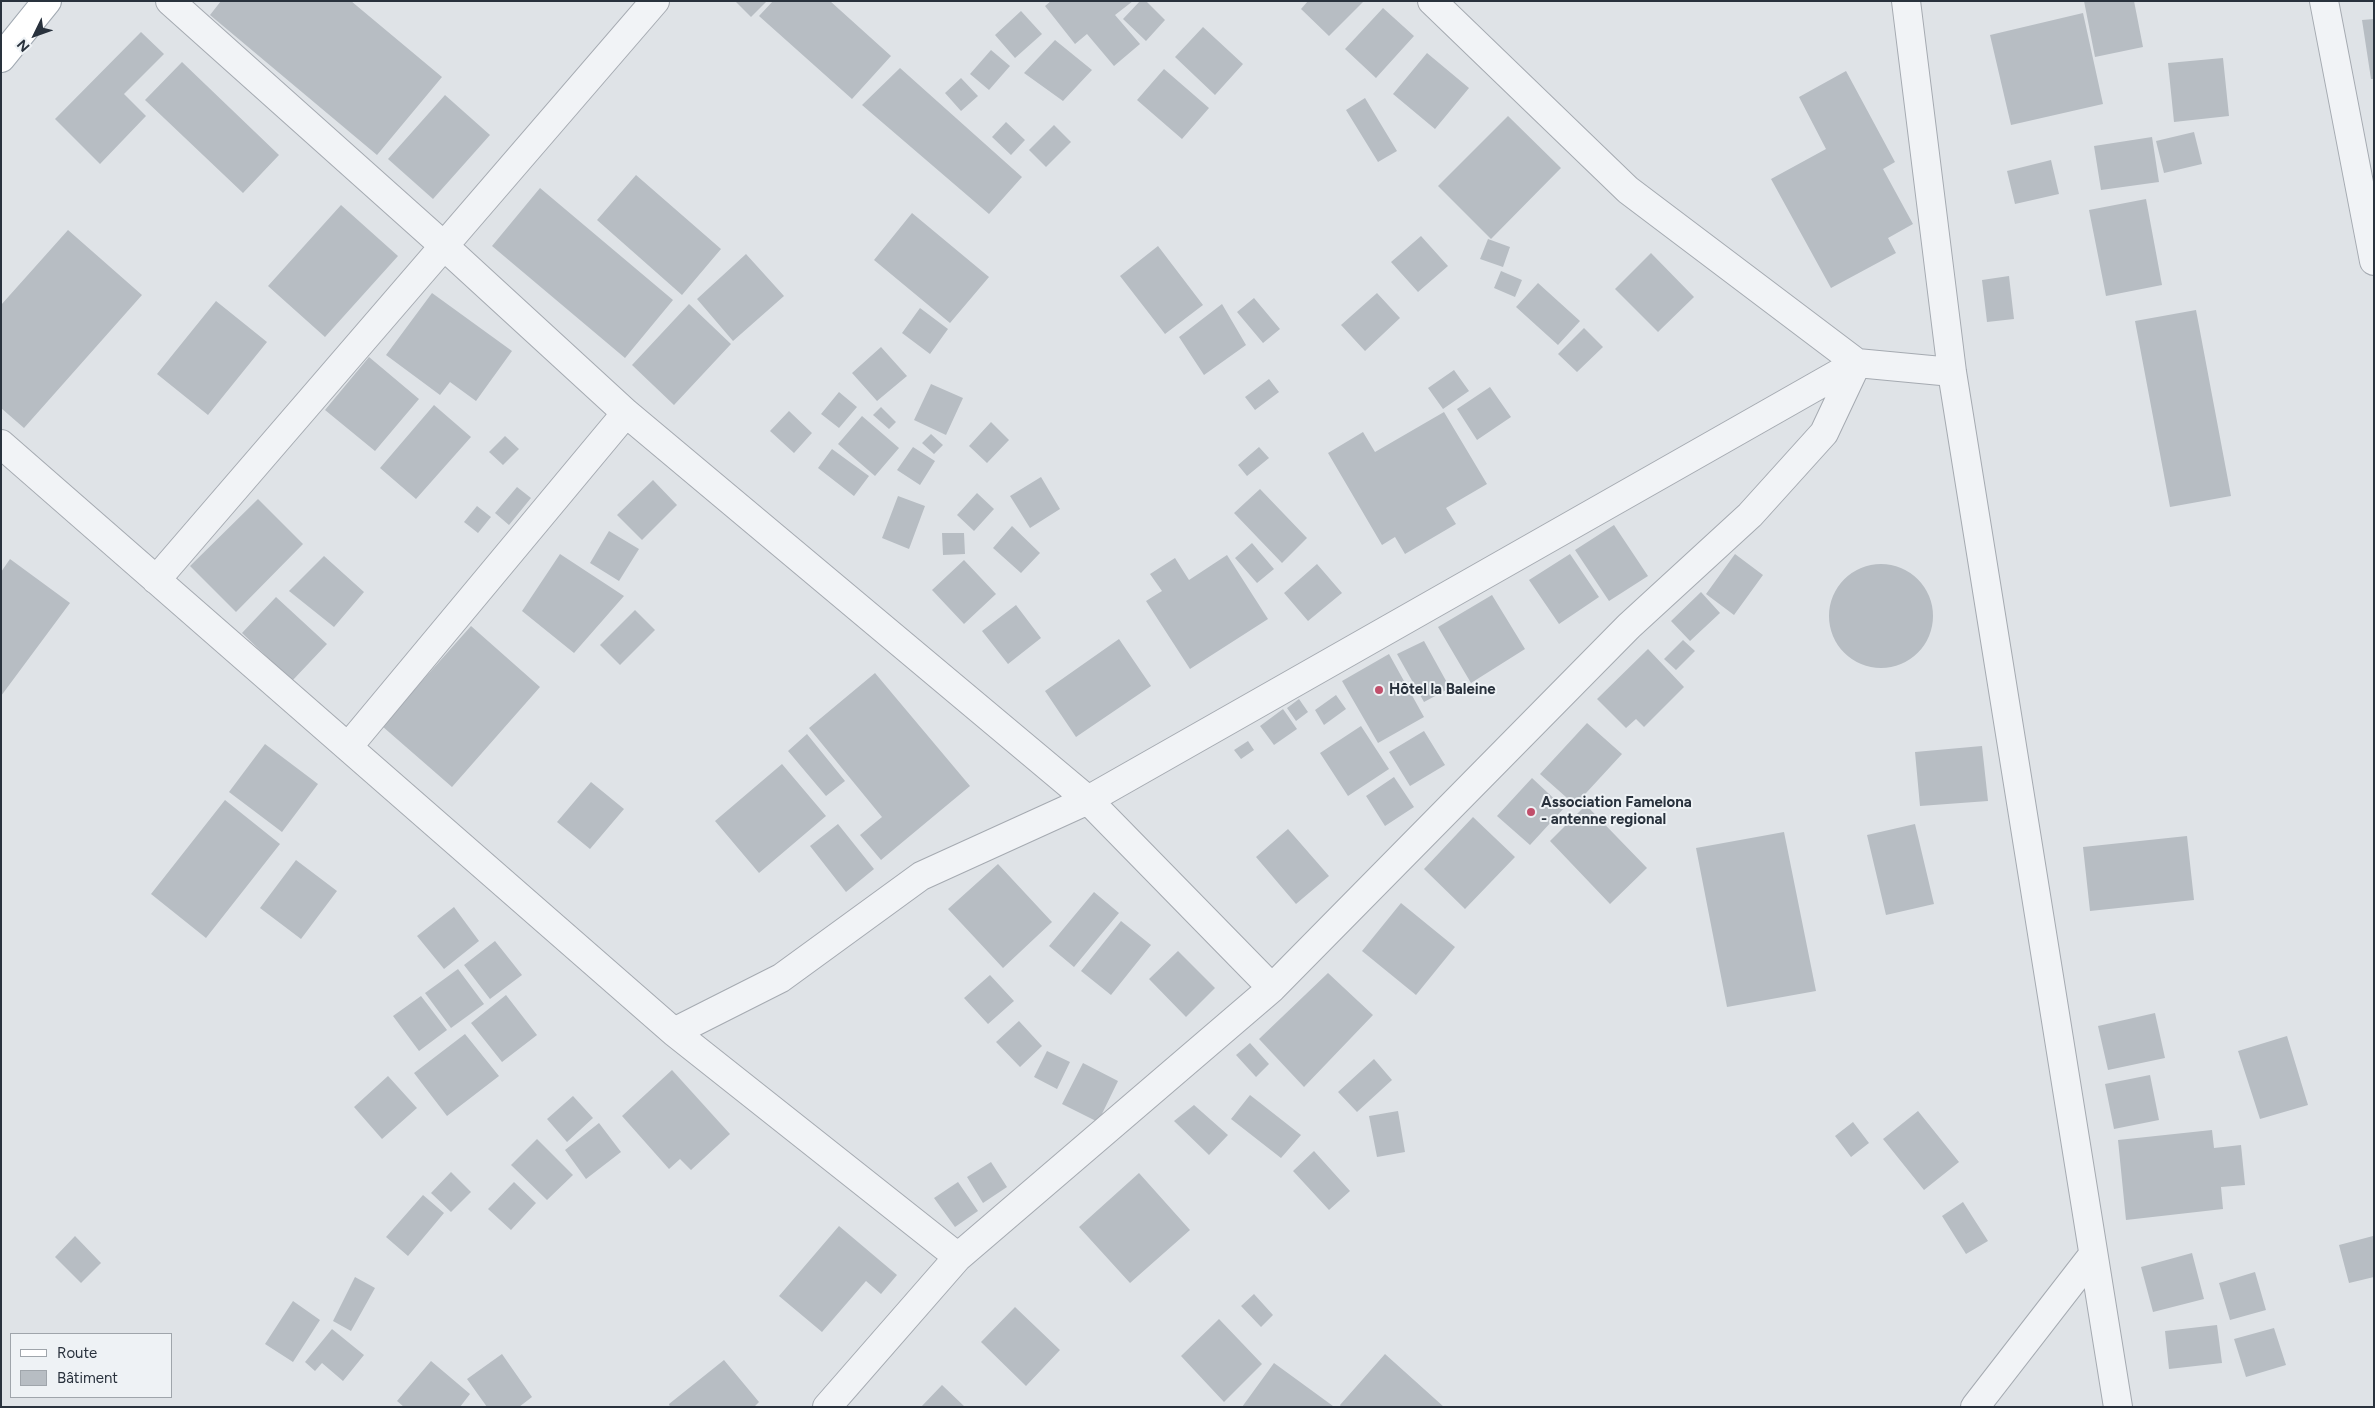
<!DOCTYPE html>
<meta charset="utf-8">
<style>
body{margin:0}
#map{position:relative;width:2375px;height:1408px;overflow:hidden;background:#dfe3e7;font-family:Figtree,sans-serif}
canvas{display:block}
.frame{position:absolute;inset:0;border:2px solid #29323d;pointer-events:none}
.legend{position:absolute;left:10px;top:1333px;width:162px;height:65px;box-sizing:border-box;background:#eef2f5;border:1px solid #9fa5ab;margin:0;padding:6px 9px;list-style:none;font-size:15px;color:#29323d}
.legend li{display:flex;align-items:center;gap:10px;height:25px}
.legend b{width:25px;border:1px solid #9fa5ab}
.north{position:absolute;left:10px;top:10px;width:50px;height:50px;-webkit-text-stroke:4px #eef2f5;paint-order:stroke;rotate:228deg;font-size:14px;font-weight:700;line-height:20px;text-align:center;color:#29323d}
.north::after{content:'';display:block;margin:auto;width:18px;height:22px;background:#29323d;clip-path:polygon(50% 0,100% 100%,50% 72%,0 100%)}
</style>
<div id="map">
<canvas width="2375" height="1408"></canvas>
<div class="frame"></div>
<ul class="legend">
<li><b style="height:6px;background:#fff"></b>Route</li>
<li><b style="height:14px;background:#b7bdc3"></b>Bâtiment</li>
</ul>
<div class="north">N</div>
</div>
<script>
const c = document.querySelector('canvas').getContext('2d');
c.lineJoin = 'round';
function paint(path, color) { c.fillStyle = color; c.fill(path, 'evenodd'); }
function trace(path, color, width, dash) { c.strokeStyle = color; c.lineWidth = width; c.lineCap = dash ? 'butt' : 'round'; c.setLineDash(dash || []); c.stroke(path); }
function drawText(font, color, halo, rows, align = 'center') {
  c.font = font + ' Figtree,sans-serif'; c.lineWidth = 4; c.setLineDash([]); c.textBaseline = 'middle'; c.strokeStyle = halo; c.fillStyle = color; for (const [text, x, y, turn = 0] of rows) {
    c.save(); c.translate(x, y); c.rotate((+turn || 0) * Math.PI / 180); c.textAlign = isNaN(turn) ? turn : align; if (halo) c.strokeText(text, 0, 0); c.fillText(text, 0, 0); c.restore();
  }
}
paint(new Path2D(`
 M221 1H351L442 77 377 155 210 15Z
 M735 1H767L751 17Z
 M773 1H830L891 56 852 99 759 16Z
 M1051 1H1133L1115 15 1140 44 1114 66 1087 34 1075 44 1045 6Z
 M1140 1H1146L1165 20 1146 41 1123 19Z
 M1308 1H1364L1329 36 1301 9Z
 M2084 1H2134L2143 47 2095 57Z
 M1383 8 1414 36 1376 78 1345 49Z
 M1021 11 1042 34 1015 58 995 35Z
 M2083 13 2103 104 2011 125 1990 35Z
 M2374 19V79H2371L2362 20Z
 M1203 27 1243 64 1215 95 1175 57Z
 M141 32 164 54 124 94 146 116 100 164 55 119Z
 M1055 40 1092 70 1063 101 1024 73Z
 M991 50 1010 66 989 90 970 74Z
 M1427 53 1469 88 1435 129 1393 94Z
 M2223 58 2229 116 2174 122 2168 63Z
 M182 62 279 155 243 193 145 100Z
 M900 68 1022 177 989 214 862 105Z
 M1164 69 1209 108 1182 139 1137 100Z
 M1846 71 1895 162 1883 169 1913 224 1888 238 1896 253 1831 288 1771 179 1826 149 1799 97Z
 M961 78 978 96 961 111 945 93Z
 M445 95 490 135 433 199 388 159Z
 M1365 98 1397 151 1378 162 1346 110Z
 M1508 116 1561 168 1491 239 1438 186Z
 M1006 122 1025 140 1011 155 992 137Z
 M1054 125 1071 142 1046 167 1029 150Z
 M2194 132 2202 164 2164 173 2156 141Z
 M2152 137 2159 182 2101 190 2094 146Z
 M2051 160 2059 194 2015 204 2007 171Z
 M636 175 721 249 682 295 597 220Z
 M540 188 673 300 625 358 492 246Z
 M2146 199 2162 285 2106 296 2089 210Z
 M341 205 398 256 325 337 268 286Z
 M912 213 989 277 950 323 874 260Z
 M68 230 142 295 24 428 1 408V305Z
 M1421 236 1448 266 1418 292 1391 262Z
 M1488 239 1510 247 1503 267 1480 259Z
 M1158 246 1203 305 1165 334 1120 276Z
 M1651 253 1694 297 1658 332 1615 289Z
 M746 254 784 296 733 341 697 299Z
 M1501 271 1522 280 1515 297 1494 288Z
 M2009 276 2014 319 1987 322 1982 280Z
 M1538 283 1580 321 1558 345 1516 307Z
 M432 293 512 351 476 401 450 382 440 395 386 355Z
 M1377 293 1400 318 1365 351 1341 325Z
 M1254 298 1280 329 1263 343 1237 312Z
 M216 301 267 342 208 415 157 374Z
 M689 304 731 344 674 405 632 365Z
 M1222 304 1246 345 1204 375 1179 337Z
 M920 308 948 329 930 354 902 333Z
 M2196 310 2231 496 2170 507 2135 321Z
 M1584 328 1603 347 1577 372 1558 354Z
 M881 347 907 376 877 401 852 373Z
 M369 357 419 399 375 451 325 410Z
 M1454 370 1469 391 1443 409 1428 388Z
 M1269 379 1279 392 1255 410 1245 397Z
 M931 384 963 398 946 435 914 420Z
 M1490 387 1511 417 1477 440 1457 409Z
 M839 392 857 407 839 428 821 414Z
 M434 405 471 437 416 499 380 468Z
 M881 407 896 422 889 429 873 415Z
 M789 411 812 433 794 453 770 431Z
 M1444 412 1487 484 1446 508 1456 524 1405 554 1395 537 1382 545 1328 453 1363 432 1375 452Z
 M862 416 899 448 875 476 838 444Z
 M991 422 1009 440 987 463 969 446Z
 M931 434 943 445 934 454 922 443Z
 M505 436 519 449 503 465 489 452Z
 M913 447 935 461 920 485 897 470Z
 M1259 447 1269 458 1247 476 1238 465Z
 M832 449 869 476 854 496 818 468Z
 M1041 477 1060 509 1030 528 1010 496Z
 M653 480 677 505 642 540 617 515Z
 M517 487 531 498 509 525 495 513Z
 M1260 489 1307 538 1282 563 1234 513Z
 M977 493 994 509 974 531 957 515Z
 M898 496 925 506 909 549 882 538Z
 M258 499 303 544 236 612 190 566Z
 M477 506 491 517 478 533 464 522Z
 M1614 525 1648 576 1609 601 1575 550Z
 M1012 526 1040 553 1021 573 993 548Z
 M609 531 639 549 619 581 590 563Z
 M942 533H964L965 554 943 555Z
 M1252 543 1274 569 1257 583 1235 558Z
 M560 554 624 596 574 653 522 611Z
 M1570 554 1599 597 1559 624 1529 580Z
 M1735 554 1763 575 1734 615 1706 594Z
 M1227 555 1268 619 1190 669 1146 601 1162 591 1150 574 1175 558 1189 580Z
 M324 556 364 592 334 627 289 591Z
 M10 559 70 603 1 696V572Z
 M964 560 996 594 964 624 932 590Z
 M1317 564 1342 593 1308 621 1284 593Z
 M1829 616a52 52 0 1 1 104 0a52 52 0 1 1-104 0Z
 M1701 592 1720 613 1690 641 1671 621Z
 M1492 595 1525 649 1471 683 1438 627Z
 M276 597 327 644 292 681 242 633Z
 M1016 605 1041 638 1008 664 982 631Z
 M635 610 655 630 620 665 600 645Z
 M471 626 540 687 452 787 382 726Z
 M1119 639 1151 686 1076 737 1045 691Z
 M1683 640 1695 651 1676 670 1664 659Z
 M1424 641 1450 688 1424 702 1397 654Z
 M1648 649 1684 687 1644 727 1636 719 1626 728 1597 699Z
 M1389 654 1424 717 1378 743 1342 681Z
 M875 673 970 786 881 860 860 835 882 817 809 728Z
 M1336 695 1346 709 1324 725 1315 710Z
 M1299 699 1308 712 1296 721 1287 708Z
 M1283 709 1297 729 1274 745 1260 726Z
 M1587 723 1622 754 1575 805 1540 774Z
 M1361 726 1389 769 1348 796 1320 753Z
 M1424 731 1445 765 1410 786 1389 752Z
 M807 734 845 781 826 796 788 751Z
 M1248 741 1254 750 1241 759 1234 750Z
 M265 744 318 784 282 832 229 792Z
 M1982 746 1988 801 1920 806 1915 752Z
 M782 764 826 816 759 873 715 821Z
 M1394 777 1414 807 1385 826 1366 796Z
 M1532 778 1564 808 1530 845 1497 816Z
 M591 782 624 809 590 849 557 822Z
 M225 800 280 844 206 938 151 894Z
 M1586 805 1647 868 1610 904 1550 841Z
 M1473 817 1515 857 1465 909 1424 869Z
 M838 824 874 869 846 892 810 846Z
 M1915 824 1934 904 1886 915 1867 835Z
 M1288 829 1329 876 1296 904 1256 857Z
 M1784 832 1816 991 1727 1007 1696 848Z
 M2187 836 2194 900 2090 911 2083 847Z
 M296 860 337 891 301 939 260 908Z
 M998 864 1052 922 1003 968 948 909Z
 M1094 892 1119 913 1074 967 1049 946Z
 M1401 903 1455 947 1416 995 1362 951Z
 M454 907 479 941 444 969 417 936Z
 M1121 921 1151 945 1111 995 1081 971Z
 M495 941 522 975 490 999 464 965Z
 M1178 951 1215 988 1186 1017 1149 979Z
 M458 969 484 1004 451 1028 425 993Z
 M1328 973 1373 1015 1304 1087 1259 1039Z
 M990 975 1014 1001 988 1024 964 998Z
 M506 995 537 1035 502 1062 471 1023Z
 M421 996 447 1030 419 1051 393 1016Z
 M2155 1013 2165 1058 2108 1070 2098 1026Z
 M1019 1021 1042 1046 1020 1067 996 1042Z
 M465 1034 499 1076 447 1116 414 1073Z
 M2287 1036 2308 1105 2260 1119 2238 1051Z
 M1250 1043 1269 1064 1256 1077 1236 1055Z
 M1047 1051 1070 1062 1057 1089 1034 1077Z
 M1374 1059 1392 1080 1357 1112 1338 1092Z
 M1083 1063 1118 1081 1098 1122 1062 1104Z
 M672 1070 730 1134 691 1170 680 1159 669 1169 622 1116Z
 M2150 1075 2159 1120 2114 1129 2105 1084Z
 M388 1076 417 1108 382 1139 354 1107Z
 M1250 1095 1301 1135 1281 1158 1231 1119Z
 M573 1096 593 1118 567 1142 547 1119Z
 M1194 1105 1228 1135 1209 1155 1174 1121Z
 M1398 1111 1405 1152 1377 1157 1369 1116Z
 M1918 1111 1959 1162 1924 1190 1883 1139Z
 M1853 1122 1869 1143 1851 1157 1835 1136Z
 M599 1123 621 1152 586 1179 565 1150Z
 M2212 1130 2214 1148 2241 1145 2245 1185 2221 1187 2223 1209 2126 1220 2118 1140Z
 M537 1139 573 1175 547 1200 511 1165Z
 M1314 1151 1350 1191 1329 1210 1293 1171Z
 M991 1162 1007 1187 983 1203 967 1177Z
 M451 1172 471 1192 451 1212 431 1193Z
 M1139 1173 1190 1230 1130 1283 1079 1227Z
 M514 1182 536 1203 511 1230 488 1209Z
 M958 1182 978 1211 955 1227 934 1198Z
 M423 1195 444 1213 408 1256 386 1237Z
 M1963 1202 1988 1241 1966 1254 1942 1216Z
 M839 1226 897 1275 881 1294 866 1281 822 1332 779 1296Z
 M75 1236 101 1263 81 1283 55 1257Z
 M2373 1236 2374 1277 2349 1283 2339 1245Z
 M2192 1253 2204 1299 2153 1312 2141 1267Z
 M2255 1272 2266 1310 2230 1320 2219 1283Z
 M355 1277 375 1288 351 1331 333 1321Z
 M1254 1294 1273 1315 1261 1327 1241 1306Z
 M293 1301 320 1320 293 1362 265 1344Z
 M1015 1307 1060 1350 1026 1386 981 1342Z
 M1219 1319 1262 1364 1224 1402 1181 1356Z
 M2217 1325 2222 1363 2169 1369 2165 1331Z
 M2274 1328 2286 1365 2246 1377 2234 1339Z
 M332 1329 364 1355 343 1381 322 1363 315 1371 305 1362Z
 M502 1354 532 1397 519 1407H487L467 1379Z
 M1385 1354 1444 1407H1341L1340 1405Z
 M724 1360 759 1402 754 1407H670L669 1404Z
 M431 1361 470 1394 460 1407H404L397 1401Z
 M1274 1363 1333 1406 1332 1407H1242Z
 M942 1385 965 1407H921Z`), '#b7bdc3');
const street = new Path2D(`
 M170 1 444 246 626 413 1088 800 1272 988
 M1432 1 1628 190 1857 363 1952 372
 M1906 1 1952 372 2118 1407
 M2324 1 2374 261
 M1 444 674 1032 781 978 921 876 1088 800 1857 363
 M156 580 655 1
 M348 747 626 413
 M674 1032 958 1257
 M827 1407 958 1257 1272 988 1629 626 1750 515 1824 433 1857 363
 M1975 1407 2092 1256`);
const primary = new Path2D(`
 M1 58 47 1`);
trace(street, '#a5aab1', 30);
trace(primary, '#a0a8b1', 30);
trace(street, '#f1f3f6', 28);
trace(primary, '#fff', 28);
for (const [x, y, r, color] of [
 [1379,690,5,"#c14f6b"],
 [1531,812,5,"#c14f6b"]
]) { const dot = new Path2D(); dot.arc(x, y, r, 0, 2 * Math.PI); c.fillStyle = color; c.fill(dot); trace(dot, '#eef2f5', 2); }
drawText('bold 15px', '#29323d', '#eef2f5', [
 ["Hôtel la Baleine",1389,690],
 ["Association Famelona",1541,803],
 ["- antenne regional",1541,820]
], 'left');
</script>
